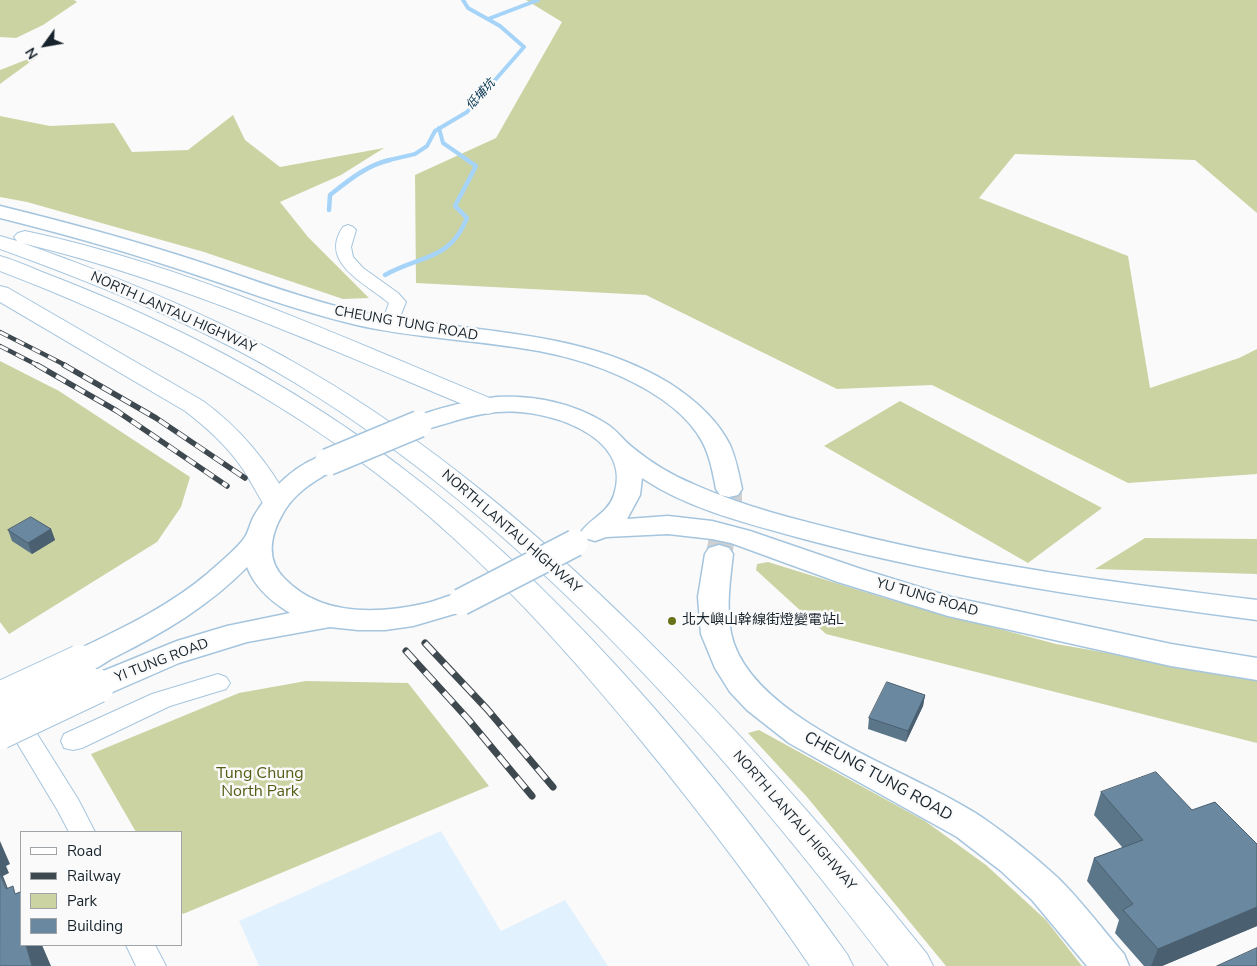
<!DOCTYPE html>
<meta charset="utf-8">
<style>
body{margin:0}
#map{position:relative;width:1257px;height:966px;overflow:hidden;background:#fafafa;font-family:"Nunito Sans",sans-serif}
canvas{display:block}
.legend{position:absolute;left:20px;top:831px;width:162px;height:115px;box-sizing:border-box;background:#fafafa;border:1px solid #9fa4a8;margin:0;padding:6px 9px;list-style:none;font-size:15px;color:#17232c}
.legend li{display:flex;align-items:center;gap:10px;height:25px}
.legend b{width:25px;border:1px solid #9fa4a8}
.north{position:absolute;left:20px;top:20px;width:50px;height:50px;-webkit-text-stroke:4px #fafafa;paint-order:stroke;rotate:238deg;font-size:14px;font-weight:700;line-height:20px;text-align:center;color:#17232c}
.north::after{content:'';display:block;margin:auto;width:18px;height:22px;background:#17232c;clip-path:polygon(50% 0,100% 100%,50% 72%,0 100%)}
</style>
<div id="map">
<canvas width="1257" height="966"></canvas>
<ul class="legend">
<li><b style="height:6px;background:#fff"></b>Road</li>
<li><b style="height:6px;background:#3e484f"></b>Railway</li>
<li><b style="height:14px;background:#ccd3a2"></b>Park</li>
<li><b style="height:14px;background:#6a889f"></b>Building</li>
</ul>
<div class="north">N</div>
</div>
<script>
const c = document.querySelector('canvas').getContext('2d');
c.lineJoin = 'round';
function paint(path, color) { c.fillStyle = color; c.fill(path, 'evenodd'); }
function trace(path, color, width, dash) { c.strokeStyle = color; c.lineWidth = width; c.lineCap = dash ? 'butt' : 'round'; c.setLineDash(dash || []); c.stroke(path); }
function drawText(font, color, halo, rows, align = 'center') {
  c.font = font + ' "Nunito Sans","Noto Sans TC",sans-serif'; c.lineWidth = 5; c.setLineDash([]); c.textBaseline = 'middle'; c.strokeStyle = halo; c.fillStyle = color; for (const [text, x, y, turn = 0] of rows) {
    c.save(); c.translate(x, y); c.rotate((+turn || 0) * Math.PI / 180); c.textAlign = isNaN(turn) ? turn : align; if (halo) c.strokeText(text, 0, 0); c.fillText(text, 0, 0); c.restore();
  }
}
paint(new Path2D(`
 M441 831 501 931 565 900 608 966H259L239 921Z`), '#e2f1fe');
paint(new Path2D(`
 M0 0H74L77 2 43 25 16 38 0 37Z
 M526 0H1257V213L1195 160 1015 154 979 198 1128 256 1150 388 1239 358 1257 349V474L1128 483 932 385 837 389 646 295 416 283 415 175 496 138 562 22Z
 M41 54 4 81 0 84V70Z
 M233 115 245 140 280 167 384 148 341 175 280 202 308 237 369 298 343 299 204 252 27 202 0 197V116L50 126 114 123 132 152 188 150Z
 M0 361 59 391 190 477 181 507 157 542 9 634 0 622Z
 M900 401 1102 508 1028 563 824 446Z
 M1145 538 1257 539V574L1095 569Z
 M768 562 891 600 1056 644 1257 679V743L826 634 756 570 757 564Z
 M306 681 408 683 489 786 183 914 181 911V832H136L91 754 239 693Z
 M759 730 925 821 986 865 1046 920 1082 966H946L807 797 748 733Z`), '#ccd3a2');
trace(new Path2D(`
 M488 19 538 0
 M439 128 443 143 469 161
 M385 161 415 154 427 146 435 131 467 112 524 47 500 26 468 8 463 0`), '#a6d4f8', 4);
trace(new Path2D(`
 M329 210 330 195C349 180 367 165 390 160
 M385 275C420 255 450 261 467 218L455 206 476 166 467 160`), '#a6d4f8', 4.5);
trace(new Path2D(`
 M719 554 729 502V489`), '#cdcfd1', 26, [26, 13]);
const minor = new Path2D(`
 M348 225 353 227 356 230 351 247 353 257 363 268 398 293 406 302 395 329H383L381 325 389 303C367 284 318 263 343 227Z
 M218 674 226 677 230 683 226 689 170 706 82 748 73 750 64 748 61 741 64 734 152 694Z
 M13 707 22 710 78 799 95 832H69L58 811 1 716 4 710Z
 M126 945H155L166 966H136Z`);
const major = new Path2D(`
 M0 206C61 221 121 237 181 256 235 273 288 294 343 308 452 335 570 323 669 383 694 399 717 419 730 445 736 459 739 474 742 489L738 495 729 497 720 495 716 489C713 473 710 457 703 443 687 412 651 390 620 376 538 338 444 345 357 325 292 310 230 285 166 265 111 247 56 232 0 218Z
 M497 397C534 395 573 403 605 423 616 429 622 439 632 447 650 462 671 475 693 484 742 506 794 519 846 532 981 566 1119 583 1257 600V620C1105 600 953 579 804 539 750 524 690 510 642 478L640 495 627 519 668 516 712 521 750 531 858 568 951 597 1171 644 1257 658V680L1171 666 948 616 838 582 731 543 712 539 668 534 606 537 595 541 585 538 581 532C591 518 608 513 614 495 635 434 542 407 497 412 470 414 445 425 419 431L410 429 407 424C416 411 479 399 497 397Z
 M328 454 337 457 341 462C336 470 327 473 320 478 305 487 290 499 282 515 270 536 266 560 284 578 321 617 379 614 427 603 443 599 455 591 471 595L476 602 471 609 413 626 385 630H358L330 627 247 642 179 663 108 694 97 697 86 694 81 686 86 678 177 641 227 626 290 613C272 602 255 588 247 567 209 606 163 633 115 657 105 662 92 673 80 673 77 673 72 671 69 670L65 662 69 654C116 631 167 608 207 574 218 564 237 549 245 537 249 531 250 523 254 516 270 489 297 462 328 454Z
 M719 545 729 548 733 554C730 580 726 606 731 633 749 721 915 771 983 818 1009 836 1034 856 1057 877 1081 900 1102 929 1124 954L1129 966H1087L1032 900 1001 871 957 837 789 743 747 710 730 692 715 668 701 634 698 597 705 554 709 548Z`);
const highway = new Path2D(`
 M25 231C187 265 344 338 497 401L501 406 497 411 488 414 479 411C329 349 180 281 22 243 122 278 219 318 311 372 431 442 538 533 637 630 741 732 836 841 927 954L933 966H889C725 750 530 527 297 384 204 327 102 286 0 249V236L17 241 14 237 18 233Z
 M0 256C14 260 28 266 42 272 79 286 115 301 151 318 247 362 340 418 423 484 585 611 727 787 847 954L853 966H810C758 889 702 815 643 743 558 639 466 538 357 459 247 379 126 319 0 271Z
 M0 286 8 288 203 401C241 429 267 461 290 502L286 508 276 511 266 508C257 494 250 479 240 465 225 444 206 427 185 411L0 302Z`);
trace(minor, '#a5c5de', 2);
trace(major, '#a5c5de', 3);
trace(highway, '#a5c5de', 2);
paint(minor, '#fff');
paint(major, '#fff');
paint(highway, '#fff');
const railFar2 = new Path2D(`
 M0 332 67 366
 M0 346 39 366`);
const railFar1 = new Path2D(`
 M37 365 117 411 227 486
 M64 365 156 418 245 478`);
const rail = new Path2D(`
 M425 643 487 709 553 787
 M406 651 468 719 532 796`);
trace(railFar2, '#3e484f', 4.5);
trace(railFar1, '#3e484f', 5.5);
trace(rail, '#3e484f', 7);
trace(railFar2, '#fafafa', 3, [9]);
trace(railFar1, '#fafafa', 4, [11]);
trace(rail, '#fafafa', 5, [14]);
const majorBridgeFar1 = new Path2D(`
 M328 462 419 424
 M461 602 575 543`);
const majorBridge = new Path2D(`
 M0 699 80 662
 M0 732 97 686`);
trace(majorBridgeFar1, '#a5c5de', 29, []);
trace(majorBridge, '#a5c5de', 36, []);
trace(majorBridgeFar1, '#fff', 26);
trace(majorBridge, '#fff', 34);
paint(new Path2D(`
 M51 529 55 540 32 554 12 541 8 530Z
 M925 695 923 706 906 742 868 729 869 718Z
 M1101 792 1192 810 1257 844V926L1162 966H1144L1115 933 1119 920 1087 881 1094 858 1123 848 1094 815Z`), '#5b7589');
paint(new Path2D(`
 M51 529 55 540 32 554 28 543Z
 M925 695 923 706 906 742 908 731Z
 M0 841 10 864 6 866 9 873 3 876 21 922 0 874Z
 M1257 907V926L1162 966H1151L1158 949Z
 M26 945H42L51 966H32Z`), '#4a5f6f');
const building = new Path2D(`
 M31 517 51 529 28 543 8 530Z
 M887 682 925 695 908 731 869 718Z
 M1156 772 1192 810 1215 802 1257 844V907L1158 949 1123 910 1133 904 1094 858 1143 840 1101 792Z
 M0 874 6 889 13 886 15 894 20 892 21 895V945H26L32 966H0Z
 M1257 948V966H1217Z`);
paint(building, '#6a889f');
trace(building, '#4a5f6f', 1);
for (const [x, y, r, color] of [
 [672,621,5,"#6a7219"]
]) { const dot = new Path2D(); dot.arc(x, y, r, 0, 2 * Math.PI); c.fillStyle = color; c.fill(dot); trace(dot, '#fafafa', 2); }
drawText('italic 12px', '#033350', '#fafafa', [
 ["低埔坑",481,95,-48]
]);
drawText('14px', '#17232c', '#fafafa', [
 ["NORTH LANTAU HIGHWAY",173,313,24],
 ["CHEUNG TUNG ROAD",406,324,10],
 ["NORTH LANTAU HIGHWAY",511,532,41],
 ["YU TUNG ROAD",927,598,16],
 ["YI TUNG ROAD",162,661,-21],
 ["NORTH LANTAU HIGHWAY",794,821,49]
]);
drawText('14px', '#17232c', '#fafafa', [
 ["北大嶼山幹線街燈變電站L",682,621]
], 'left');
drawText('16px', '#575d15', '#fafafa', [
 ["Tung Chung",260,774],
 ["North Park",260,792]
]);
drawText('16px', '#17232c', '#fafafa', [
 ["CHEUNG TUNG ROAD",878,777,29]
]);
</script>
